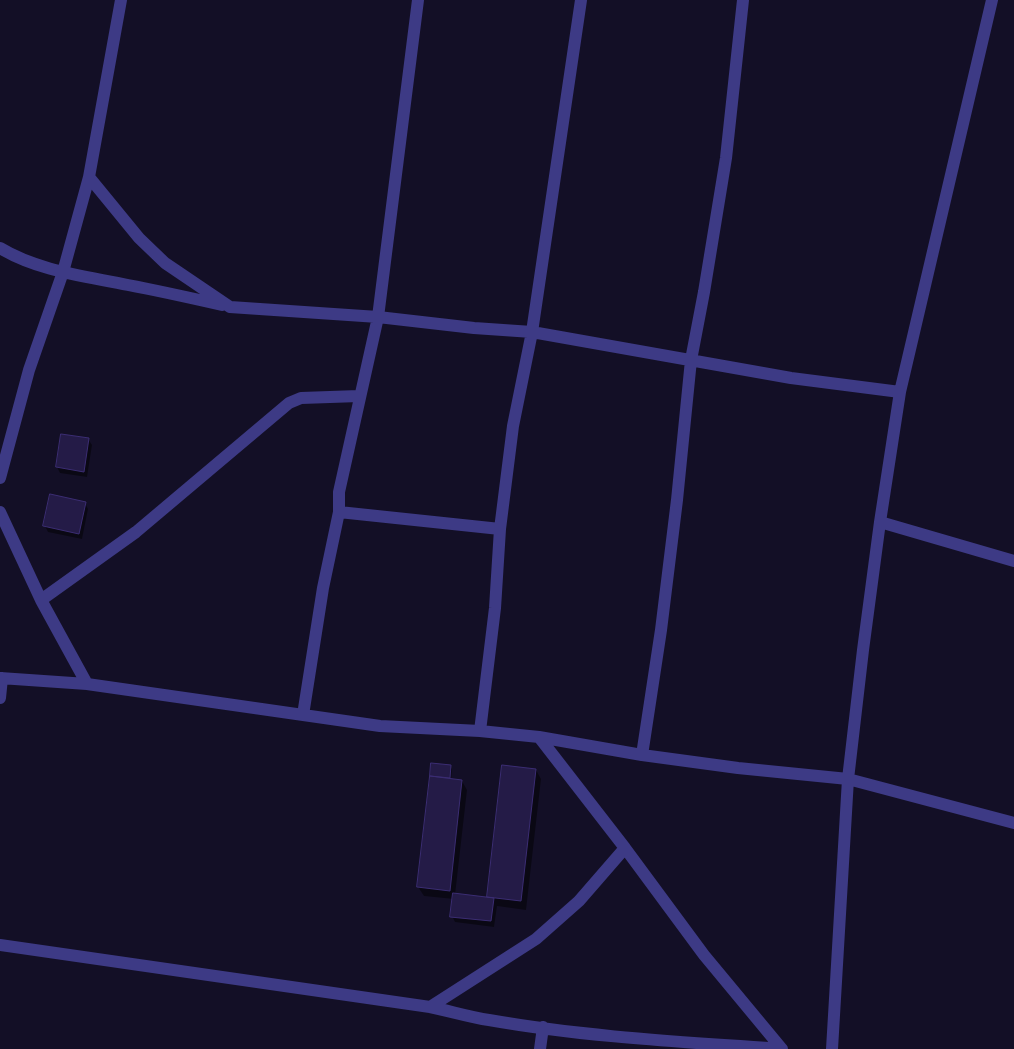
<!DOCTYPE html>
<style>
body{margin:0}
canvas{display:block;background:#130f26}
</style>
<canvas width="1014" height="1049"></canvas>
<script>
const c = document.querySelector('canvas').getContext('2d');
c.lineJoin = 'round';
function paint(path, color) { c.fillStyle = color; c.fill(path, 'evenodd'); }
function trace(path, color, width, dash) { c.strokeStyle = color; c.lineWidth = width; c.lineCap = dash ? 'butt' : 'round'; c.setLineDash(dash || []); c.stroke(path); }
paint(new Path2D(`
 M62 435 88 439 92 445 87 477 60 473 57 467Z
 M85 503 88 509 82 539 48 532 45 526Z
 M432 764 450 766 452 769 451 780 462 781 467 790 455 895 489 899 488 897 536 770 541 779 526 910 497 906 494 927 455 922 452 916 454 899 424 896 418 887Z`), '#0007');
const building = new Path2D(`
 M61 434 89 438 84 472 56 467Z
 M50 494 86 502 79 534 43 526Z
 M431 763 451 765 450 778 430 776Z
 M502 765 536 769 521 901 487 897Z
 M430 776 462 780 450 891 417 887Z
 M453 893 494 898 491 921 450 917Z`);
paint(building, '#241b47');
trace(building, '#3b2d73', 1);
trace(new Path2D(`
 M121 0 89 177 139 238 165 263 230 307 378 317 474 328 532 332 791 378 900 392
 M0 248C38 271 85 276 128 285 160 291 191 298 222 305
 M0 478 29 370 63 272 89 177
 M0 512 41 600 87 684
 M339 512 500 529
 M880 522 1014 561
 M41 600 136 532 289 403 301 398 359 396
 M0 678 87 684 380 726 480 731 539 737 642 755 738 768 848 779 1014 823
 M0 698 2 678
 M303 715 323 588 339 512V492L378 317 418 0
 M480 731 495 608 500 529 513 426 532 332 581 0
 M539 737 625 848 704 955 782 1049
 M642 755 661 630 677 500 691 360 704 292 726 158 743 0
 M0 945 430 1007C450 1011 469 1017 489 1020 586 1037 684 1042 782 1049
 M430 1007 536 939 579 901 625 848
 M540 1049 543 1027
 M832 1049 848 779 863 650 880 522 900 392 992 0`), '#3d3a85', 12);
</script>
